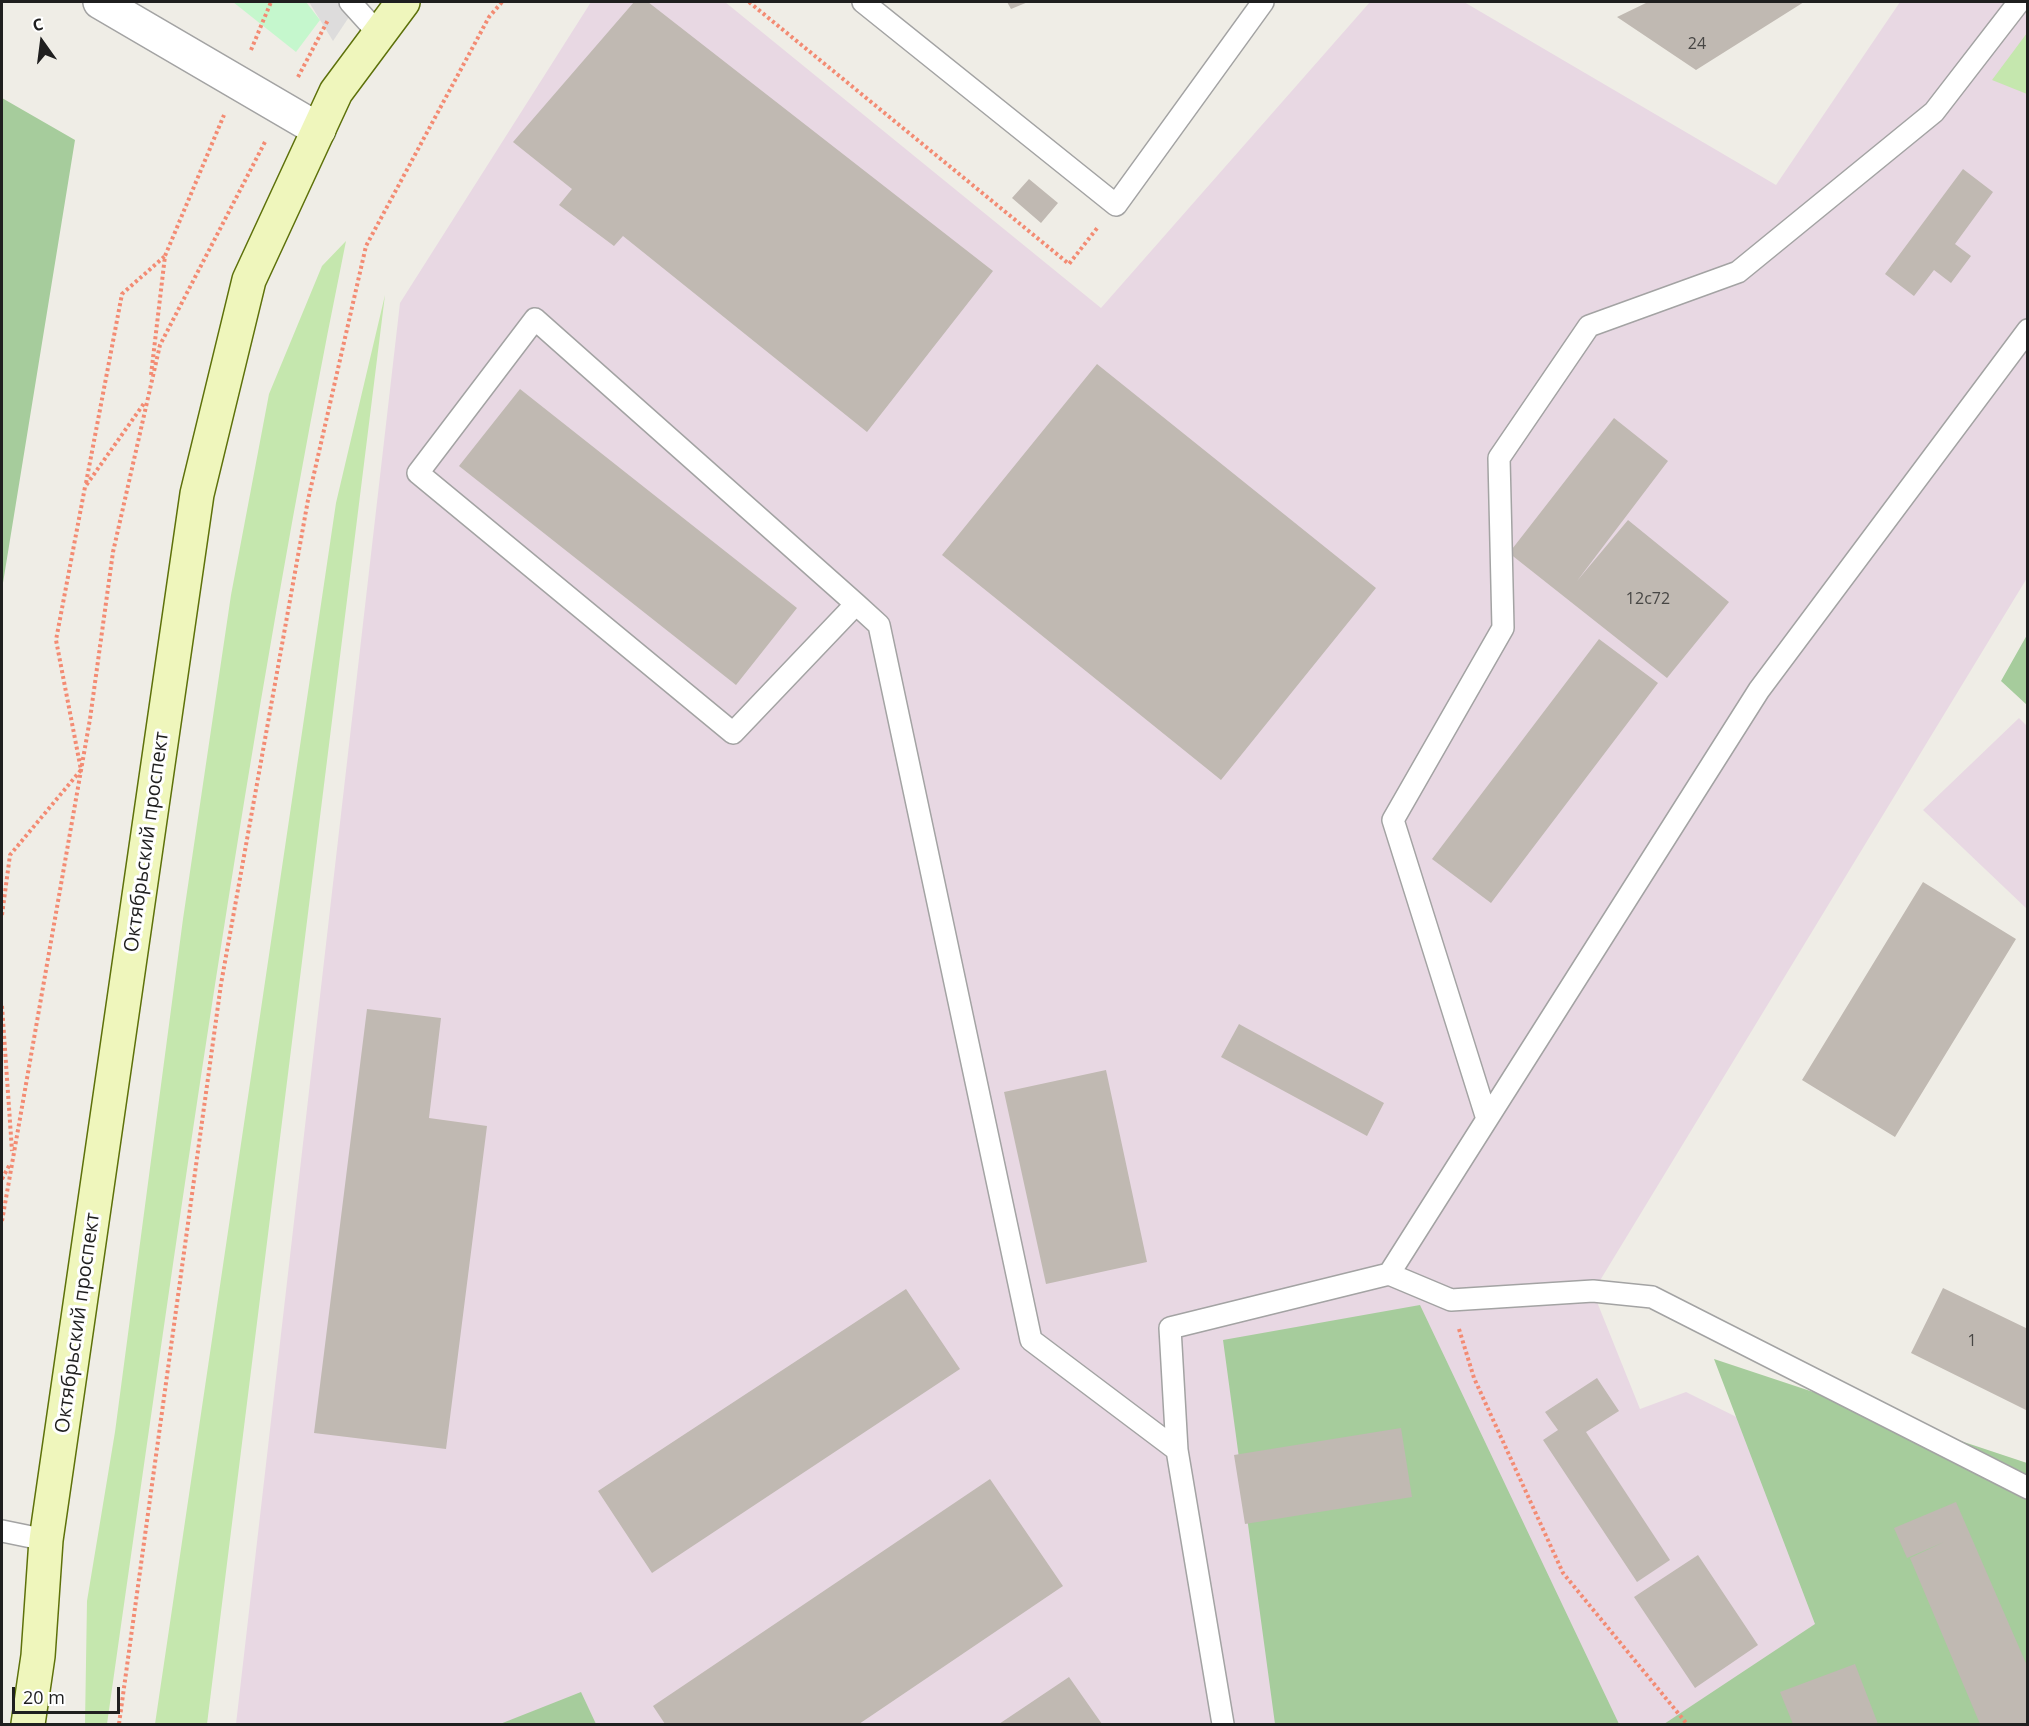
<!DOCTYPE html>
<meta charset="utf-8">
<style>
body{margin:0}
#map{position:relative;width:2029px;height:1726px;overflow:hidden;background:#efede6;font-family:"Open Sans",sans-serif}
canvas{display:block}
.frame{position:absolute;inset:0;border:3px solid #1f1f1f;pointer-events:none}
.north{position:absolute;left:12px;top:12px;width:60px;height:60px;-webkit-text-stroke:4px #fff;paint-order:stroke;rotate:346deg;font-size:16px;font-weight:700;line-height:24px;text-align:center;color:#1f1f1f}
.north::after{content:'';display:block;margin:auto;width:21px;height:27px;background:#1f1f1f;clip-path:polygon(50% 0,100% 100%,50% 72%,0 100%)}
.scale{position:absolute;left:12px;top:1687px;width:108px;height:27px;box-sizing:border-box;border:3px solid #1f1f1f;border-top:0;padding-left:8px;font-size:18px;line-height:21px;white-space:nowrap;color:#1f1f1f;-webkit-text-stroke:4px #fff;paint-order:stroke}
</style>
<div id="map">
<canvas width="2029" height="1726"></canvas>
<div class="frame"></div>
<div class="north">С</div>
<div class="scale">20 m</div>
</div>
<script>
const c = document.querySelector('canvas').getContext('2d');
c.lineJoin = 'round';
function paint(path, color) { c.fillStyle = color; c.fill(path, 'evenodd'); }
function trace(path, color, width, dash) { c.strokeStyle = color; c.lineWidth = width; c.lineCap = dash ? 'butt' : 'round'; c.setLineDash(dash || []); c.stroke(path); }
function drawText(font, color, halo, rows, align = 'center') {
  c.font = font + ' "Open Sans",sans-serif'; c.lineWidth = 6; c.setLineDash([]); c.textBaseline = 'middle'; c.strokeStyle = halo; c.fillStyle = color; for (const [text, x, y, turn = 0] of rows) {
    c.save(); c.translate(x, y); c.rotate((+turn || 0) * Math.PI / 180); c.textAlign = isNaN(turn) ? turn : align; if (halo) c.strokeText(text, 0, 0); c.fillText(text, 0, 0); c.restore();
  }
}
paint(new Path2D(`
 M309 2H359L333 41Z`), '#dddcdc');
paint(new Path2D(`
 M591 2H725L1101 308 1370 2H1464L1776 185 1900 2H2027V578L1593 1292 1640 1409 1686 1392 1969 1532 2027 1724H236L400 303Z
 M2019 718 2028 727 2027 909 1923 810Z`), '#e8d8e3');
paint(new Path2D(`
 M2027 33V94L1992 80Z
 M346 241C246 732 178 1229 107 1724H85L87 1601 115 1432 183 919 231 595 269 394 322 266Z
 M385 295 207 1724H155L336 503Z`), '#c5e7ae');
paint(new Path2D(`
 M2 98 75 140 2 589Z
 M2027 635V705L2001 681Z
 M1420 1305 1619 1724H1275L1223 1340Z
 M1714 1359 2027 1463V1724H1664L1815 1624Z
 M581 1692 596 1724H500Z`), '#a6cc9c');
paint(new Path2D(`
 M233 2H306L320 20 296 52Z`), '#c5f7cd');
paint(new Path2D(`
 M634 2H648L993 271 867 432 623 236 614 246 559 205 572 189 513 142Z
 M1007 2H1028L1011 9Z
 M1648 2H1804L1696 70 1617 17Z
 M1963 169 1993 192 1955 244 1971 256 1951 283 1934 270 1914 296 1885 274Z
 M1029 179 1058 203 1041 223 1012 198Z
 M1097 364 1376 588 1221 780 942 555Z
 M520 389 797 608 736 685 459 466Z
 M1614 418 1668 461 1577 581 1628 520 1729 602 1667 678 1509 553Z
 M1599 639 1658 683 1491 903 1432 859Z
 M1923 882 2016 939 1895 1137 1802 1080Z
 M367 1009 441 1018 429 1118 487 1126 446 1449 314 1433Z
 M1239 1024 1384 1103 1367 1136 1221 1057Z
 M1106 1070 1147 1262 1046 1284 1004 1092Z
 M1943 1288 2028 1329V1411L1911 1353Z
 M906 1289 960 1369 652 1573 598 1491Z
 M1597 1378 1619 1411 1586 1432 1670 1560 1637 1582 1543 1440 1558 1430 1545 1412Z
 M1401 1428 1412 1497 1245 1524 1234 1455Z
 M990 1479 1063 1586 859 1724H665L653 1706Z
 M1956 1502 2028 1668V1724H1980L1910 1558 1944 1542 1907 1558 1894 1528Z
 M1698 1555 1758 1645 1695 1688 1634 1597Z
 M1855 1664 1878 1724H1793L1780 1692Z
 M1069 1677 1102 1724H999Z`), '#c0b9b2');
const service = new Path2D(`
 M350 2 379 34
 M863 2 1116 205 1263 2
 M856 604 733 733 418 473 535 319 856 604 879 625 1031 1340 1177 1450 1223 1724
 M1487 1119 1393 820 1503 628 1499 458 1589 326 1738 272 1934 112 2019 2
 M1389 1274 1451 1300 1593 1291 1652 1297 2028 1488
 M1177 1450 1170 1328 1389 1274 1759 690 2028 330
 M2 1531 46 1540`);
const minor = new Path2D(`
 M100 2 319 130`);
const secondary = new Path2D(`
 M28 1724 38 1656 46 1540 197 494 249 280 336 92 403 2`);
trace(service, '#a3a3a3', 24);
trace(minor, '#a3a3a3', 36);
trace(secondary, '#5d710a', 36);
trace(new Path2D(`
 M749 2 1069 264 1098 227
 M251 50 271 2
 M298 77 328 20
 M151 375 165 256 224 115
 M86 483 122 294 165 256
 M2 915 10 855 81 770 56 640 85 487 145 402
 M2 1006 12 1151
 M2 1179 10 1164
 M2 1221 90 719 113 552 160 345 266 140
 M1459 1329 1474 1378 1563 1573 1687 1724
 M119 1724 221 984 308 500 366 246 489 17 502 2`), '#f38b73', 4, [3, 3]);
trace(service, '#fff', 21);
trace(minor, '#fff', 33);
trace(secondary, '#eff6bc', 33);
drawText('16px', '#474644', null, [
 ["24",1697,44],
 ["12с72",1648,599],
 ["1",1972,1341]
]);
drawText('20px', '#1f1f1f', '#fff', [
 ["Октябрьский проспект",147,842,-82],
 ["Октябрьский проспект",78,1323,-82]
]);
</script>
